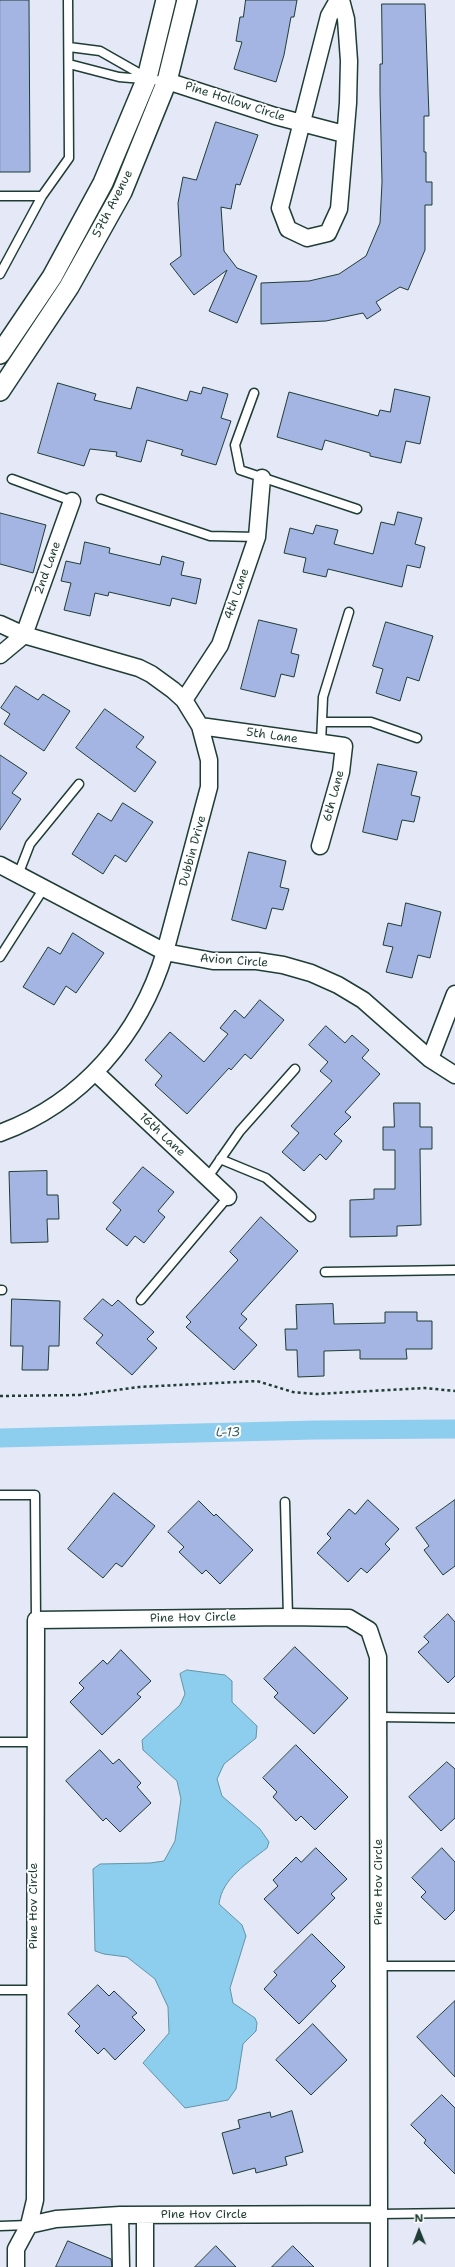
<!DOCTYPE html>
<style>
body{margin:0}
#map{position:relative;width:455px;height:2267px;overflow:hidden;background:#e4e8f7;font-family:"Shantell Sans",sans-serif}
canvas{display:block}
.north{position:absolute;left:399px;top:2211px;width:40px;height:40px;-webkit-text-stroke:3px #fff;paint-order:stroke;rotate:359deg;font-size:11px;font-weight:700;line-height:16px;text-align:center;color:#1f3d34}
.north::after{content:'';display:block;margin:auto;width:14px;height:18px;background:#1f3d34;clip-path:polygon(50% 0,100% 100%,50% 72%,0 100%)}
</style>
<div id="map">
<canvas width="455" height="2267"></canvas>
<div class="north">N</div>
</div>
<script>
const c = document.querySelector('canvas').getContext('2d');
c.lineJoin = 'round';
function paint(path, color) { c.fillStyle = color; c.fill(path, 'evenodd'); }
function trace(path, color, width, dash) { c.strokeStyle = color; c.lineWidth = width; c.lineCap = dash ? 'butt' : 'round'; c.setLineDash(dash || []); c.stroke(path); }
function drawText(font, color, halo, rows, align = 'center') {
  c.font = font + ' "Shantell Sans",sans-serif'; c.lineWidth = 4; c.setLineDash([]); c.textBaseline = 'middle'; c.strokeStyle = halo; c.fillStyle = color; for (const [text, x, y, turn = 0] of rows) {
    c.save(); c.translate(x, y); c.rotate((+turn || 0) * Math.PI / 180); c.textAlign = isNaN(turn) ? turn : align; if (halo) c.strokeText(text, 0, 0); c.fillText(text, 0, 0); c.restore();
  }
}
const water = new Path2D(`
 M187 1670 225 1675 232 1681V1702L257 1726 256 1738 224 1764 217 1779 222 1796 260 1829 269 1842 267 1848C248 1863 222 1878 219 1904L242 1925 246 1936 230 1988 233 2003 255 2018 257 2023 256 2031 243 2044 236 2089 228 2100 185 2108 143 2063 169 2033 168 2007 155 1979 127 1957 104 1954 95 1951 93 1869 100 1864 150 1863 164 1861 175 1841 181 1799 177 1781 143 1750 142 1740 180 1705 185 1694 180 1674Z`);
paint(water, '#8dceee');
trace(water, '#6194a4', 1);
trace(new Path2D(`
 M0 1438 315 1430 455 1429`), '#8dceee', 19);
const building = new Path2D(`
 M0 0H29L30 172H0Z
 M246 0H297L294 17H291L284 55 276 82 234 69 242 42 236 41 240 17H243Z
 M382 4H425L429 116H424V152H426V182H432V205H425V250L408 290 400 287 376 302 381 310 367 319 363 313 326 321 261 324V283L309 281 339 274 366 256 380 223 382 182 380 93V64H382Z
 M216 122 258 135 240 185 236 184 231 209 221 207 224 251 237 268 257 276 237 323 209 311 227 270 194 295 170 264 181 256 178 203 183 177 196 180Z
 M58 383 96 394 94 400 131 409 137 387 187 401 190 391 201 394 203 387 228 394 221 418 231 421 216 465 181 455 183 450 147 440 141 462 116 456 117 452 90 449 84 466 38 453Z
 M395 389 430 397 420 444 406 441 401 463 370 456V453L325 440 322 450 277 437 289 392 378 416 380 410 390 412Z
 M398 512 422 518 415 544 425 547 420 568 407 565 402 587 328 569 326 577 303 572 306 558 284 553 290 528 313 534 316 525 338 530 334 544 373 554 381 522 394 525Z
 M0 513 46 525 33 573 0 564Z
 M85 542 110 548 109 553 160 565 162 556 184 562 181 575 201 579 196 604 172 598 170 606 109 592 108 596 95 593 90 616 64 610 71 583 61 581 66 561 80 564Z
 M259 620 297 629 291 653 299 655 294 677 281 674 275 697 241 689Z
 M386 622 433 636 419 681 407 677 400 701 376 693 383 669 373 666Z
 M16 686 38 700 43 694 70 711 44 751 4 724 10 714 1 708Z
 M105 709 144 737 136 747 156 762 135 792 76 748Z
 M0 755 27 773 12 793 21 799 0 830Z
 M378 764 417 772 411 795 420 797 414 822 402 820 397 840 363 832Z
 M123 803 153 822 126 862 115 855 103 874 72 854 98 813 111 821Z
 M249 852 286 861 280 887 289 889 283 910 272 908 266 929 232 920Z
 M406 903 441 912 430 958 418 955 412 978 386 972 393 947 383 945 388 923 401 926Z
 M73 933 104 953 76 993 66 986 54 1005 23 987 48 947 60 954Z
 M260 1000 284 1020 251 1059 245 1054 231 1070 229 1068 187 1114 155 1085 162 1076 145 1060 170 1032 204 1062 228 1034 220 1028 235 1010 244 1018Z
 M326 1026 345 1043 352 1035 369 1050 362 1058 380 1074 345 1112 351 1117 334 1134 342 1141 326 1160 320 1154 304 1171 282 1152 299 1133 291 1126 332 1081 320 1071 328 1062 309 1045Z
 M394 1103H420V1127H432V1149H420L421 1225 397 1226V1236L350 1237V1200L374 1199V1189H395V1150H383V1127H394Z
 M143 1167 174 1192 158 1211 165 1217 144 1243 135 1236 127 1246 106 1229 121 1210 113 1203Z
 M47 1171V1195H58L59 1219H47L48 1242 11 1243 9 1172Z
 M261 1217 298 1251 241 1314 247 1319 239 1328 257 1345 234 1370 186 1327 191 1322 186 1317 238 1260 230 1252Z
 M12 1299 60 1301 59 1346H49L48 1370H22L23 1346H11Z
 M103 1299 112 1306 118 1300 154 1332 147 1339 157 1348 132 1375 96 1343 103 1335 84 1319Z
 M333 1304 334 1324 385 1323V1312H417V1321H432V1349H406L407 1359H360V1350L324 1351V1376L298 1377 297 1350H286L285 1329H297L296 1305Z
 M114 1493 155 1526 122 1567 116 1563 103 1578 68 1549Z
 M368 1500 399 1529 385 1544 390 1549 367 1573 361 1568 348 1582 317 1553 331 1538 327 1534 349 1509 355 1514Z
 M455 1500V1566L443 1575 424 1550 429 1546 416 1528Z
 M199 1501 214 1516 216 1514 253 1550 220 1584 206 1570 202 1574 179 1552 184 1547 168 1532Z
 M448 1614 455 1622V1676L448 1683 418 1652 429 1642 424 1637Z
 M295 1647 348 1698 314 1734 274 1697 278 1693 264 1679Z
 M121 1650 151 1681 137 1694 141 1697 102 1735 70 1702 84 1688 79 1683 103 1660 107 1664Z
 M296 1745 348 1797 315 1830 301 1816 296 1821 273 1797 277 1792 263 1778Z
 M100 1750 113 1764 119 1759 141 1783 137 1787 151 1803 120 1832 106 1818 103 1821 66 1781Z
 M447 1762 455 1769V1818L441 1831 409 1797Z
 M316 1848 347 1879 331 1894 335 1898 298 1934 264 1899 278 1886 273 1880 296 1857 301 1862Z
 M442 1848 455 1862V1910L445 1920 421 1897 426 1892 412 1878Z
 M312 1934 345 1967 331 1981 336 1986 299 2024 264 1989 277 1975 274 1972Z
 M98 1985 109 1996 114 1991 137 2013 132 2017 145 2030 115 2060 104 2048 98 2054 75 2031 80 2026 68 2014Z
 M455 2001V2077L417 2037Z
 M313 2024 347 2060 311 2095 276 2060Z
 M442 2095 455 2108V2174L424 2143 426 2140 411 2125Z
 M292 2111 303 2152 285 2157 287 2165 256 2173 255 2168 233 2174 222 2133 240 2128 238 2120 270 2112 271 2117Z
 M68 2241 111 2259 112 2267H56Z
 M216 2246 236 2267H195Z
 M293 2246 314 2267H272Z`);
paint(building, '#a4b4e3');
trace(building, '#1f3d34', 1);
const service = new Path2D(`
 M69 47 100 51 144 76
 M69 64 119 77 167 81
 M0 196H42L69 158 68 0
 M0 274 42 196
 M254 393 235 445 240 470 357 509
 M12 479 72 501
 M101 499 210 536 257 537
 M322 722H371L417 738
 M321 743 323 697 349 612
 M18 875 30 844 79 784
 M0 957 44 888
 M220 1159 266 1178 311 1217
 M208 1177 240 1131 295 1069
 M325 1272 455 1270
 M0 1290H2
 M141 1300 228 1197
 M0 1495H35L36 1620
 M285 1502 288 1617
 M378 1717 455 1718
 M0 1742H34
 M379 1966H455
 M0 1990H35
 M379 2214 455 2213
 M0 2226 29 2225`);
const minor = new Path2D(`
 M338 0 329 16 280 208 288 229 307 238 328 233 339 209 348 103 349 61 346 19 341 0
 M167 81 275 116 344 134
 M0 624 24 635 139 668 151 674 173 690 184 700 200 726 209 760V787L165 952C140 1035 82 1103 0 1133
 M0 655 24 635 72 501
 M184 700 220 645 257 537 262 478
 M200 726 344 746 341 772 320 846
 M0 865 165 952 213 961H257L283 965 311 973 338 985 363 1000 430 1059 455 1075
 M430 1059 455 994
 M95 1072 228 1197
 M288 1617 349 1618 369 1630 378 1657 379 2214 120 2215 56 2219 29 2225 35 2200 36 1620Z
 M379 2214V2267
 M120 2215 121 2267
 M145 2215V2267
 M16 2267V2249L29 2225`);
const tertiary = new Path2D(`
 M0 354 52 277 103 183 147 78 166 0
 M0 391 69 287 122 192 167 81 187 0`);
trace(service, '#1f3d34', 11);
trace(minor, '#1f3d34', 19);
trace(tertiary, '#1f3d34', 22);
trace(new Path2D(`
 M0 1396 79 1395 139 1387 257 1381 293 1392 317 1394 425 1388 455 1391`), '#1f3d34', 2.5, [3, 3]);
trace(service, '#fff', 8);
trace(minor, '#fff', 16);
trace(tertiary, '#fff', 19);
drawText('12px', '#1f3d34', '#fff', [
 ["Pine Hollow Circle",235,102,18],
 ["57th Avenue",113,204,-63],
 ["2nd Lane",48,568,-70],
 ["4th Lane",237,594,-71],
 ["5th Lane",272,736,8],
 ["6th Lane",334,796,-75],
 ["Dubbin Drive",193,851,-75],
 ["Avion Circle",234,961,4],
 ["16th Lane",162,1135,43],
 ["Pine Hov Circle",193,1618,-1],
 ["Pine Hov Circle",379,1882,-90],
 ["Pine Hov Circle",34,1906,-90],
 ["Pine Hov Circle",204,2215]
]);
drawText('italic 13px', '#3a6162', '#fff', [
 ["L-13",228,1433,-1]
]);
</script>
